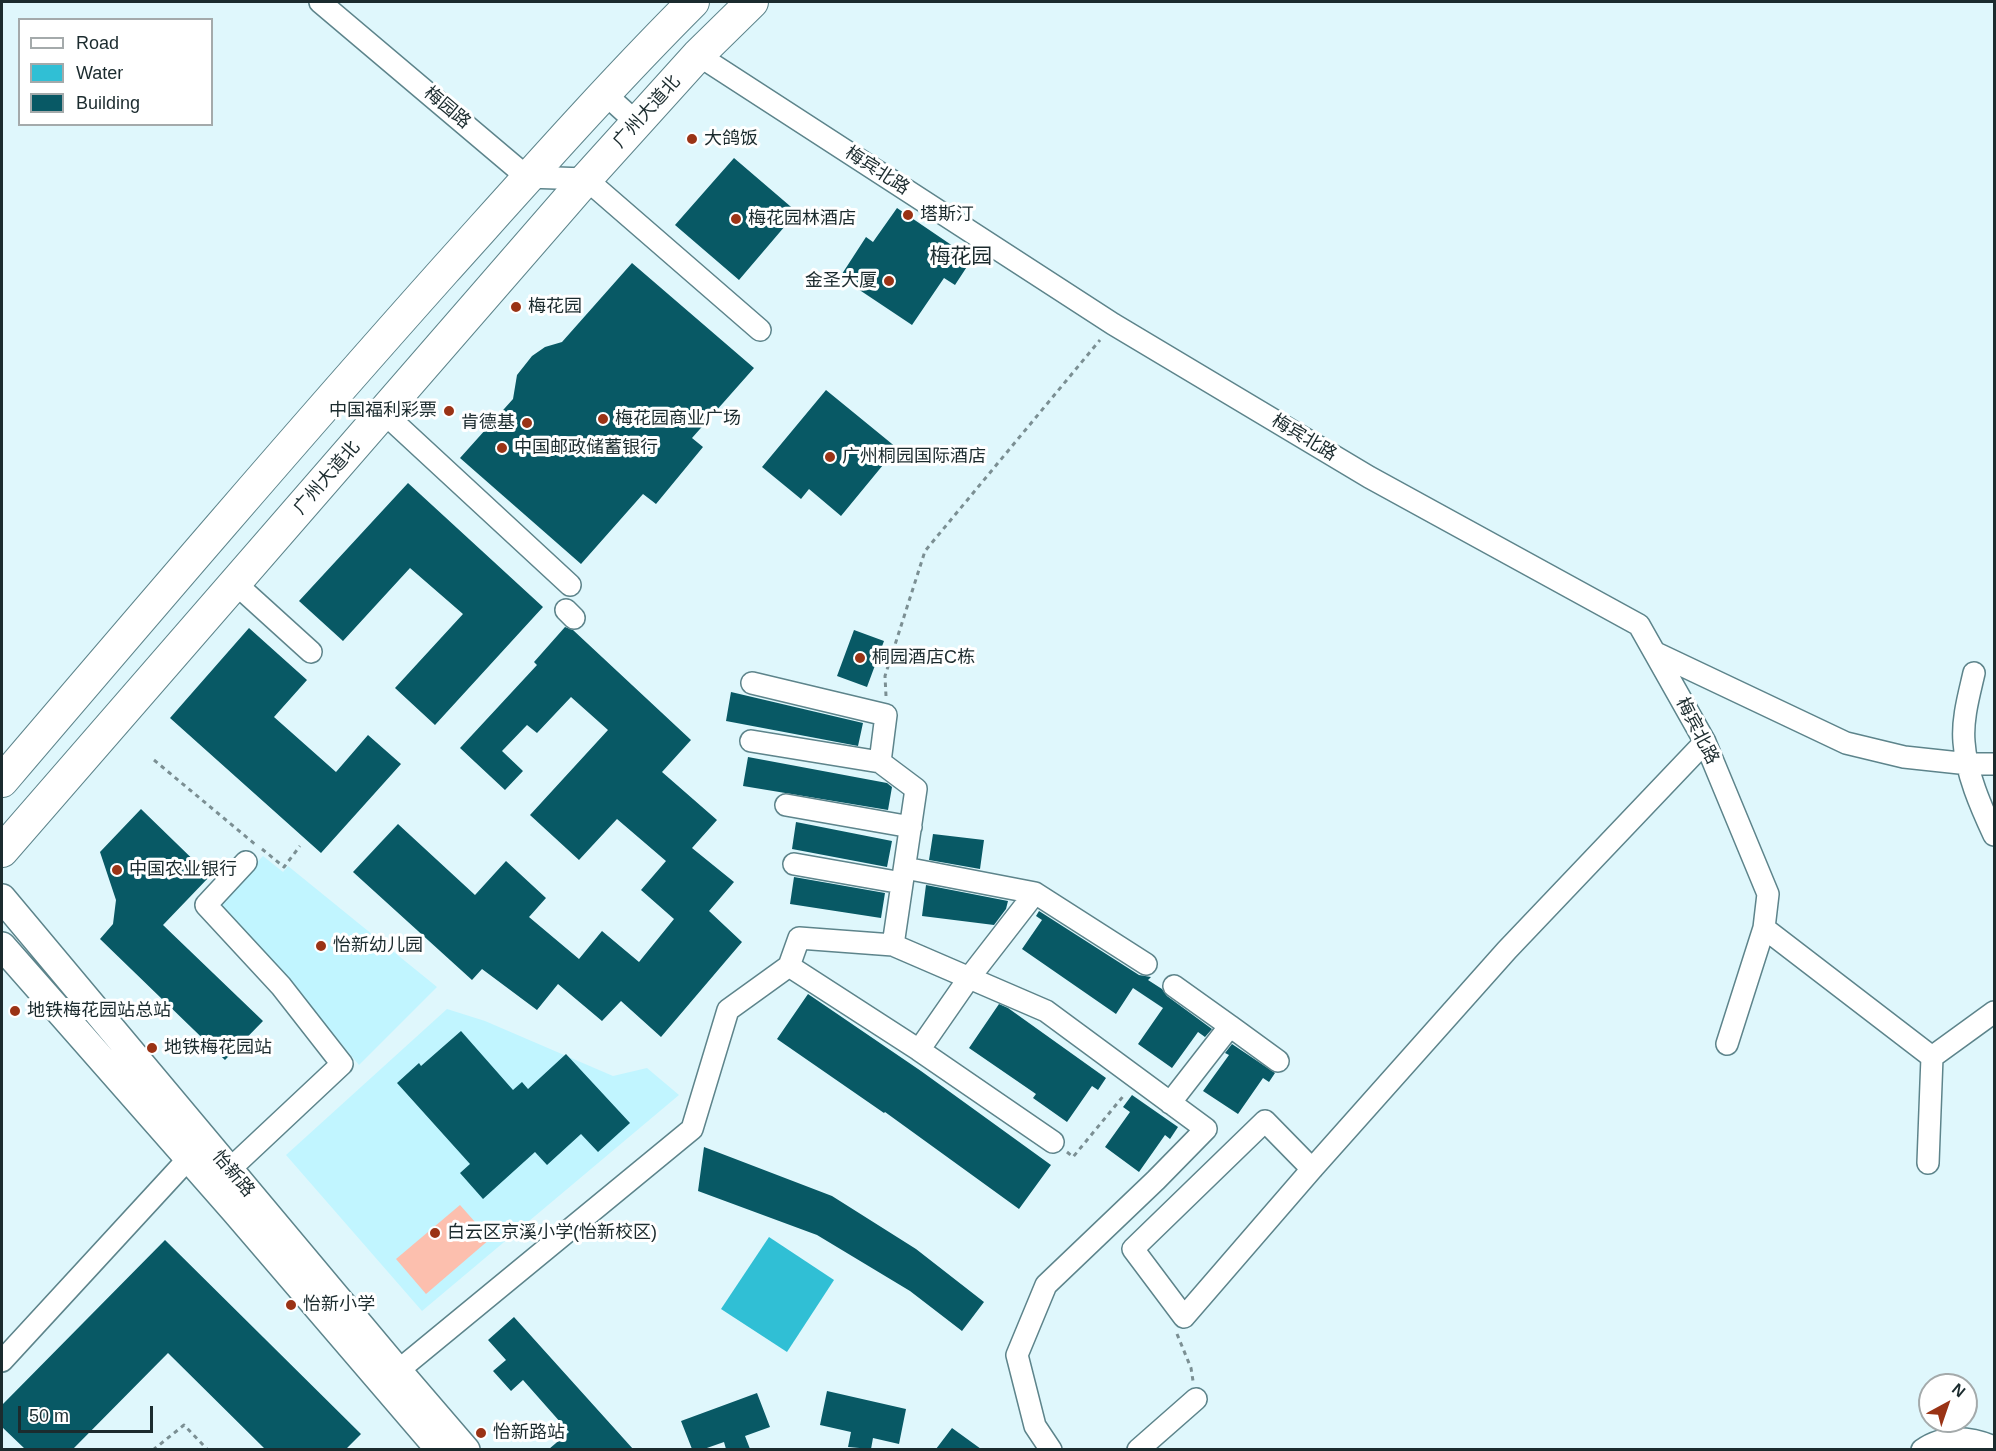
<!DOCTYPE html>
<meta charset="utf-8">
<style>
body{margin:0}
#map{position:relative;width:1996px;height:1451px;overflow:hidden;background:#dff7fc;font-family:Arial,sans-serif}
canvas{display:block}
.frame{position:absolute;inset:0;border:3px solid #1b2b2e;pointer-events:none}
.legend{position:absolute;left:18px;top:18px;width:195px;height:108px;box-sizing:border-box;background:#fff;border:2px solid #a4aaab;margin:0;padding:8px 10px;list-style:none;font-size:18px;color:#1b2b2e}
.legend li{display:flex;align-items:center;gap:12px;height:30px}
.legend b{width:30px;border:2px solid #a4aaab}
.north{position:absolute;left:1918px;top:1373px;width:60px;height:60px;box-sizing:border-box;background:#fff;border:2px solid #a4aaab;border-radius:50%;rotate:40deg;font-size:16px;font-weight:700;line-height:24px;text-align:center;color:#1b2b2e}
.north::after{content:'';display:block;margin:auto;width:21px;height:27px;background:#9a3315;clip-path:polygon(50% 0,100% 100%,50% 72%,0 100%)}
.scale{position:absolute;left:18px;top:1406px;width:135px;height:27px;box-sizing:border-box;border:3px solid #1b2b2e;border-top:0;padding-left:8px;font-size:18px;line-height:21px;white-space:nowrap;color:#1b2b2e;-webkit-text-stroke:4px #fff;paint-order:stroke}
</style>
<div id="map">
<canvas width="1996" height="1451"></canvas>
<div class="frame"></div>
<ul class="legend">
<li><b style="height:8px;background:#fff"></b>Road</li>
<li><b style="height:16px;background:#30bfd5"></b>Water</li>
<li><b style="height:16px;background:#085965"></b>Building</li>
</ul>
<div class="north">N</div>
<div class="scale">50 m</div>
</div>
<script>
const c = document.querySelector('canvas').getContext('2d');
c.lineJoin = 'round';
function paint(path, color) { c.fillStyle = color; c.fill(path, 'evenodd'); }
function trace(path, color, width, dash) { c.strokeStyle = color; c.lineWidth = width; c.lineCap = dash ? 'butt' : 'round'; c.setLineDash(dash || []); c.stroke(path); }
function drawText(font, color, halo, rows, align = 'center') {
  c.font = font + ' Arial,"Noto Sans SC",sans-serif'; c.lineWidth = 6; c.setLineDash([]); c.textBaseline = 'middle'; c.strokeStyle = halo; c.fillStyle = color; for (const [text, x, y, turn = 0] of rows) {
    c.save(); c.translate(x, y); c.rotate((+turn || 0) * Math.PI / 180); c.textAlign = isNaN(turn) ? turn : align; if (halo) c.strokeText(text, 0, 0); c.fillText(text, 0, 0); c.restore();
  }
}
paint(new Path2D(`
 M263 856 283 872 288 866 437 987 359 1065 295 988 216 905Z
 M447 1009 485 1021 613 1076 647 1068 679 1095 422 1311 286 1155Z`), '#c1f5ff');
paint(new Path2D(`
 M460 1205 490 1239 426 1294 396 1259Z`), '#fcbfae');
paint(new Path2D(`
 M769 1237 834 1280 787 1352 721 1309Z`), '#30bfd5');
paint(new Path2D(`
 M734 158 797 212 739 280 675 225Z
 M897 208 972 259 955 285 944 278 912 325 840 277 866 237 873 242Z
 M632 263 754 368 692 438 703 447 656 504 643 494 581 564 460 458 513 399 517 375 532 356 545 347 562 342Z
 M826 390 897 448 841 516 809 489 801 499 762 467Z
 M408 483 543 607 435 725 395 688 463 614 410 568 343 641 299 601Z
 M565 627 573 630 691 740 662 772 717 820 692 848 734 882 709 911 742 942 661 1037 621 1001 602 1021 558 984 537 1010 482 969 472 980 353 872 398 824 475 895 506 861 546 898 529 917 579 959 602 931 639 962 674 919 641 890 666 861 617 819 579 860 530 815 608 730 571 697 537 733 527 725 502 751 523 771 505 790 460 748 537 665 534 662Z
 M249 628 307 680 274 717 336 772 368 735 401 764 321 853 170 718Z
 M854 630 884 641 867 687 837 676Z
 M731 692 863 723 858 746 726 721Z
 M748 757 887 783 892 787 888 810 743 786Z
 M141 809 210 876 163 925 263 1021 225 1060 100 939 113 924 116 900 100 852Z
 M796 822 892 841 887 867 792 849Z
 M933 834 984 840 980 869 929 860Z
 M794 877 885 893 881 918 790 904Z
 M926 885 1008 901 1006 909 994 925 922 916Z
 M1039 911 1139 975 1151 977 1148 980 1162 989 1167 996 1212 1029 1205 1037 1198 1032 1172 1068 1138 1044 1163 1008 1133 988 1116 1014 1022 949 1042 920 1036 916Z
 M808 994 921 1071 1051 1165 1019 1209 885 1112 884 1113 777 1039Z
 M999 1004 1008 1008 1106 1078 1098 1090 1092 1086 1067 1122 1033 1098 1036 1094 969 1048Z
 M461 1031 513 1090 522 1082 528 1089 566 1054 630 1123 598 1152 581 1134 547 1165 535 1152 483 1199 460 1173 470 1164 397 1083 419 1063 421 1066Z
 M1232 1044 1275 1073 1269 1082 1263 1078 1238 1114 1203 1091 1229 1055 1225 1053Z
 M1132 1095 1178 1127 1170 1139 1165 1135 1139 1172 1105 1147 1130 1112 1123 1107Z
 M704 1147 832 1196 916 1249 984 1302 962 1331 910 1291 817 1235 698 1191Z
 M165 1240 361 1434 346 1449H265L168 1353 73 1449H25L2 1427V1405Z
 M514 1317 633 1449H549L569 1432 523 1380 511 1391 493 1371 506 1360 488 1340Z
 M827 1391 906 1409 899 1444 873 1438 871 1449 848 1447 851 1432 820 1425Z
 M757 1393 770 1427 745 1436 750 1449H726L724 1442 704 1449H692L681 1421Z
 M952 1428 981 1449H936Z`), '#085965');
const minor = new Path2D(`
 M320 2 527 177 586 179 760 330
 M698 55 1113 324 1369 477 1639 625 1705 742 1768 894 1764 928 1727 1044
 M604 93 637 123
 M384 413 570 585
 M236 584 311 652
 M566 610 574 618
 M1656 653 1846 743 1904 757 1969 764H1994
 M1974 673C1969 695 1962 719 1964 742 1966 773 1981 807 1994 835
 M752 683 886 715 880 762 916 789 893 945
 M751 741 880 762
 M786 805 911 827
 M794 864 902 883
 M1035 893 1146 964
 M1764 928 1932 1057
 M789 966 919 1050 969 978 1035 893 905 868
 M1230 1026 1278 1061
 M919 1050 1053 1142
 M1932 1057 1994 1012
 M1170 1103 1230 1026 1174 986
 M1928 1163 1932 1057
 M1312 1169 1265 1121 1133 1249 1184 1317 1312 1169 1507 950 1705 742
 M229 1170 342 1064 281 986 206 905 246 862
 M2 1361 189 1158
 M388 1379 692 1129 728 1010 789 966 799 938 893 945 1046 1011 1206 1129 1156 1180 1046 1285 1017 1355 1035 1426 1051 1450
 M1138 1450 1196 1399
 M1922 1450C1944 1434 1971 1437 1994 1447`);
const major = new Path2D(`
 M2 898 398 1371 466 1450
 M2 946 235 1211 440 1450`);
const highway = new Path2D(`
 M2 781C148 610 294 439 444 271 526 180 607 88 693 2
 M2 851 586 179 698 55 752 2`);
trace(minor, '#5d848b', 24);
trace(major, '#5d848b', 30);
trace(highway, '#5d848b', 34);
trace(new Path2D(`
 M886 696 885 676 925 551 1100 340
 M154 760 256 845
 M262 849 284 867 300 846
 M1067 1152 1073 1157 1125 1094
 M1177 1334 1191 1368 1193 1381
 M153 1450 184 1425 208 1450`), '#7b8f93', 3, [4.5, 4.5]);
trace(minor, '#fff', 21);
trace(major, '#fff', 27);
trace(highway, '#fff', 32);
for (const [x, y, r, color] of [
 [692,139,6,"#9a3315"],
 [908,215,6,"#9a3315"],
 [736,219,6,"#9a3315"],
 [889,281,6,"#9a3315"],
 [516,307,6,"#9a3315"],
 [449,411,6,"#9a3315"],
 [603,419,6,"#9a3315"],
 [527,423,6,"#9a3315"],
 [502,448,6,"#9a3315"],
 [830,457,6,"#9a3315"],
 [860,658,6,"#9a3315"],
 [117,870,6,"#9a3315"],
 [321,946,6,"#9a3315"],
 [15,1011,6,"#9a3315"],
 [152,1048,6,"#9a3315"],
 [435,1233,6,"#9a3315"],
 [291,1305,6,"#9a3315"],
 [481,1433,6,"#9a3315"]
]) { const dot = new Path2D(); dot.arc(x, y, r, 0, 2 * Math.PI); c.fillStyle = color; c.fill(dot); trace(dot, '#fff', 2); }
drawText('18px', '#1b2b2e', '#fff', [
 ["梅园路",447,108,40],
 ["广州大道北",647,112,-48],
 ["梅宾北路",877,171,33],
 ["梅宾北路",1304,438,31],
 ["广州大道北",327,478,-49],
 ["梅宾北路",1697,731,63],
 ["怡新路",233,1174,50]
]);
drawText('18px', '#1b2b2e', '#fff', [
 ["大鸽饭",704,139],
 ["塔斯汀",920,215],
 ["梅花园林酒店",748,219],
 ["金圣大厦",877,281,"right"],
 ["梅花园",528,307],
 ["中国福利彩票",437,411,"right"],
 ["梅花园商业广场",615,419],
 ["肯德基",515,423,"right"],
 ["中国邮政储蓄银行",514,448],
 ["广州桐园国际酒店",842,457],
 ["桐园酒店C栋",872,658],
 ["中国农业银行",129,870],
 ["怡新幼儿园",333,946],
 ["地铁梅花园站总站",27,1011],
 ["地铁梅花园站",164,1048],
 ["白云区京溪小学(怡新校区)",447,1233],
 ["怡新小学",303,1305],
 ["怡新路站",493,1433]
], 'left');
drawText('21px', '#1b2b2e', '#fff', [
 ["梅花园",961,257]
]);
</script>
